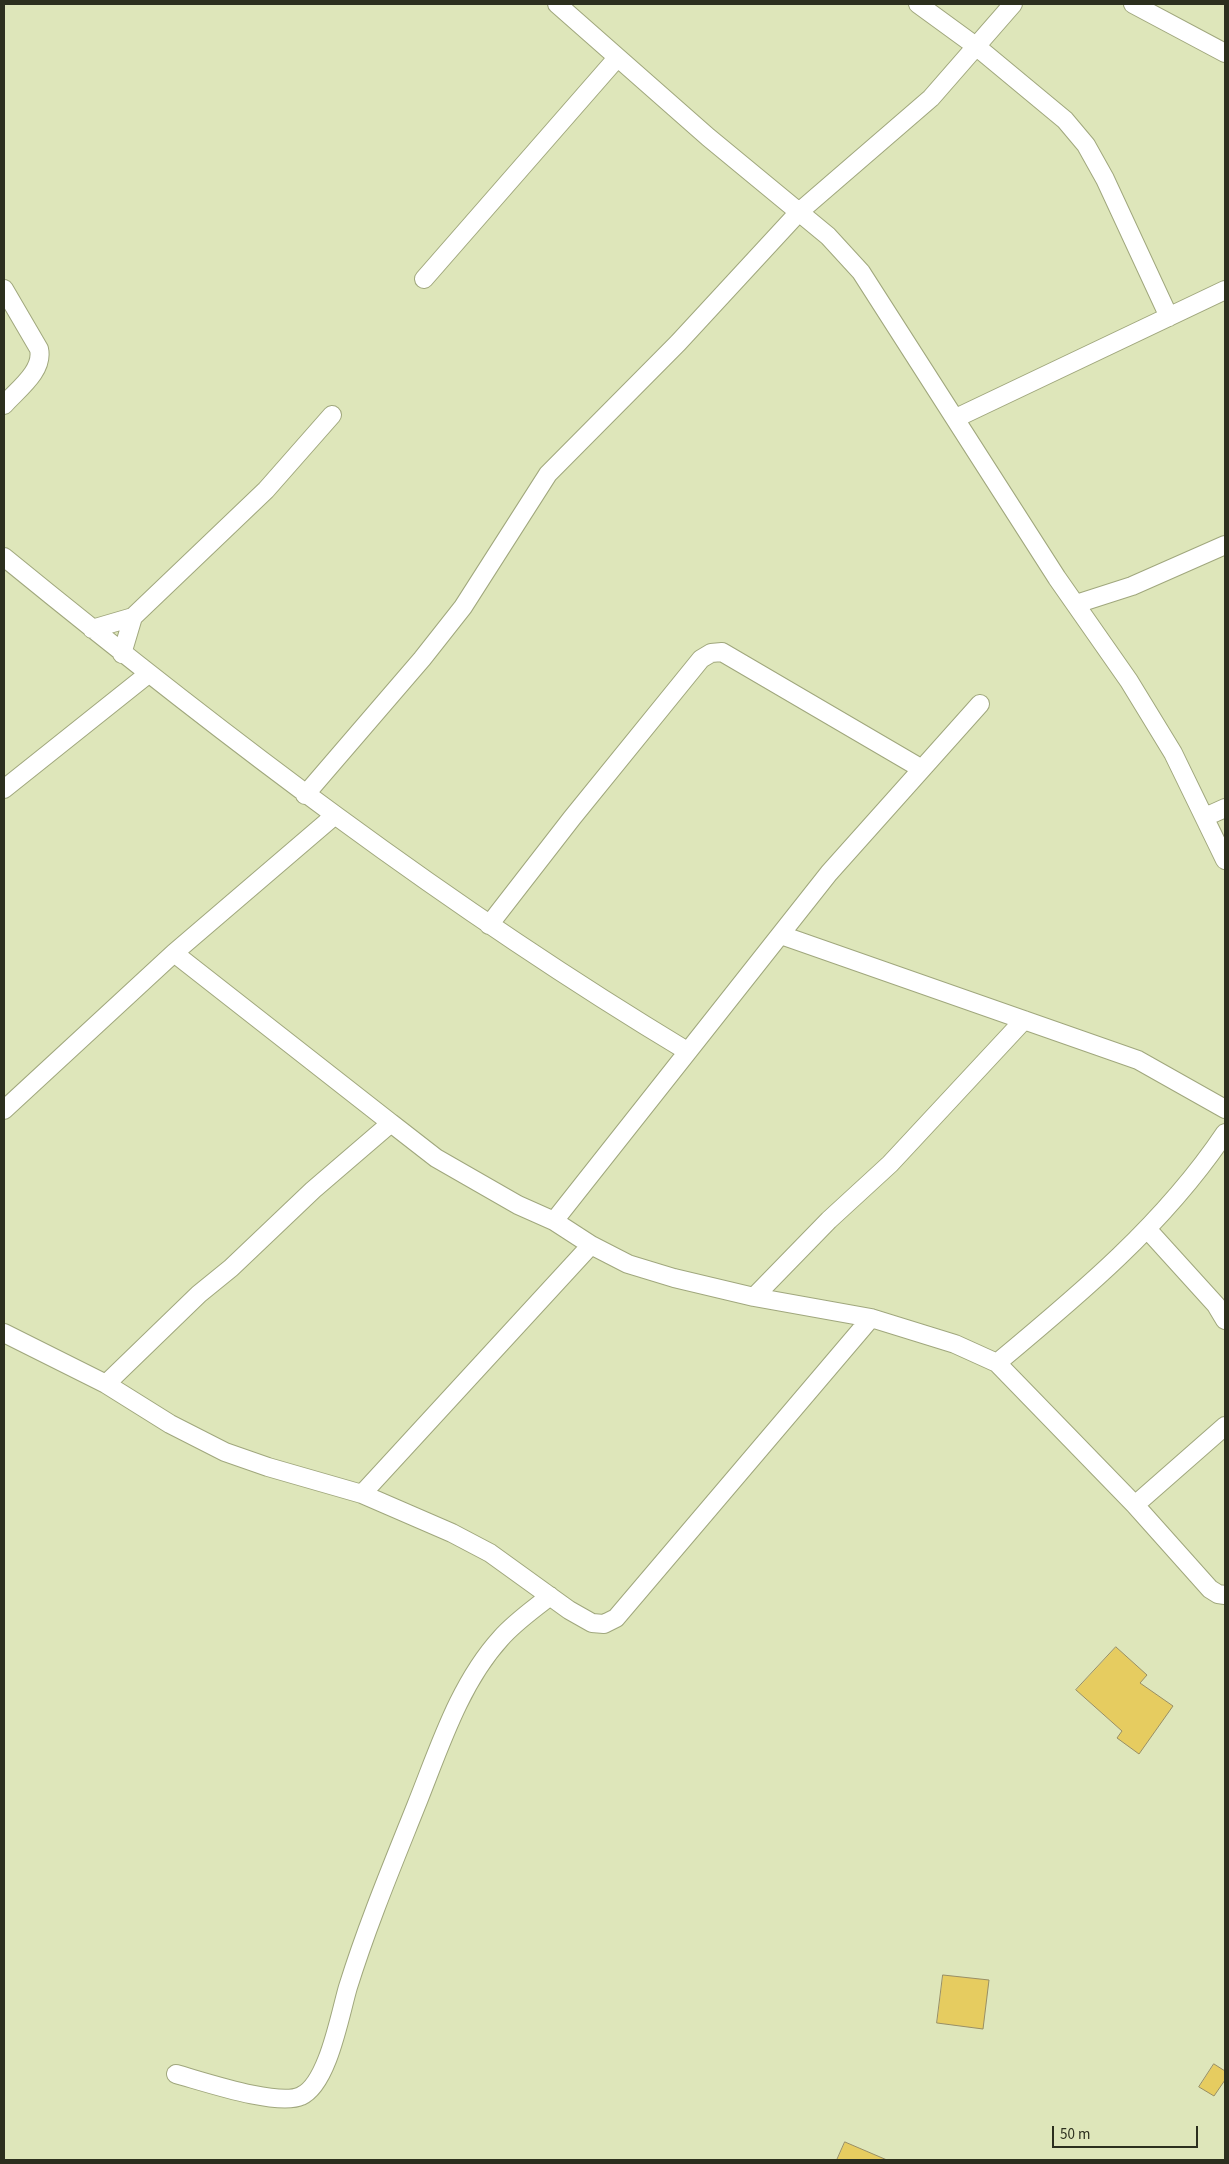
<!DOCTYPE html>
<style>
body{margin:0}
#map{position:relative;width:1229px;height:2164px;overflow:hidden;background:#dee6ba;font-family:"Source Sans 3",sans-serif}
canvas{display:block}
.frame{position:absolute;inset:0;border:5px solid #2c2f1e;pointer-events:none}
.scale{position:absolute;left:1052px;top:2126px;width:146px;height:22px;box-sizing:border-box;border:2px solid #2c2f1e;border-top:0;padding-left:6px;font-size:15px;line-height:18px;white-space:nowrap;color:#2c2f1e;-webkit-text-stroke:4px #dee6ba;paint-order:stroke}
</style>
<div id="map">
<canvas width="1229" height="2164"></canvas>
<div class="frame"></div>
<div class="scale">50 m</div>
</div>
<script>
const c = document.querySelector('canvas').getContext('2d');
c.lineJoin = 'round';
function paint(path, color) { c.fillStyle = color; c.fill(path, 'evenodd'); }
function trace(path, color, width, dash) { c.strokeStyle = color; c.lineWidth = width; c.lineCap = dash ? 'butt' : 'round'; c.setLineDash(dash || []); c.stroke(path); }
const building = new Path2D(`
 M1116 1647 1147 1675 1140 1683 1173 1706 1139 1754 1117 1738 1122 1731 1076 1690Z
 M943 1975 989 1980 983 2029 937 2023Z
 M1214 2064 1225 2071V2080L1214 2096 1199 2087Z
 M845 2142 887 2160H837Z`);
paint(building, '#e6cc60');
trace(building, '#988e64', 1);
const minor = new Path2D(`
 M557 4 708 137 828 236 861 272 1057 578 1129 681 1173 753 1225 860
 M918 4 977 47 1065 120 1086 145 1105 179 1169 317
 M1133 4 1225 53
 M424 279 617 58
 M4 289 39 349C44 371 17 390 4 405
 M956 418 1225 290
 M4 557C222 735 446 906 687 1051
 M1076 604 1132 586 1225 545
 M92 629 133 617 266 490 332 415
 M122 654 133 617
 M4 789 147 675
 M305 795 422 659 463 607 548 474 678 343 799 212 931 98 1013 4
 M1205 817 1225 808
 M489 925 572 818 701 659 711 653 722 652 922 769
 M781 935 1138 1060 1225 1109
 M174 953 334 816
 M4 1110 174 953 391 1123
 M554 1221 829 873 980 704
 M1148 1230 1216 1305 1225 1320
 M754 1297 829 1220 890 1164 1024 1020
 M4 1333 106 1384 170 1424 225 1452 268 1467 362 1494 452 1533 490 1553 569 1610 592 1623 604 1624 616 1618 871 1318
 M997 1363C1080 1294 1164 1224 1225 1133
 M106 1384 199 1294 231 1268 313 1190 391 1123 436 1158 518 1205 554 1221 591 1245 628 1264 674 1278 754 1297 871 1318 955 1344 997 1363 1135 1505 1210 1589 1218 1594 1225 1595
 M362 1494 591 1245
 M1135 1505 1225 1426
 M176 2074C202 2081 278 2107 301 2096 328 2084 340 2014 348 1987 367 1926 392 1866 416 1806 439 1749 459 1684 501 1638 515 1622 534 1609 550 1596`);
trace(minor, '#a0a77d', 20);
trace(minor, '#fff', 18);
</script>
